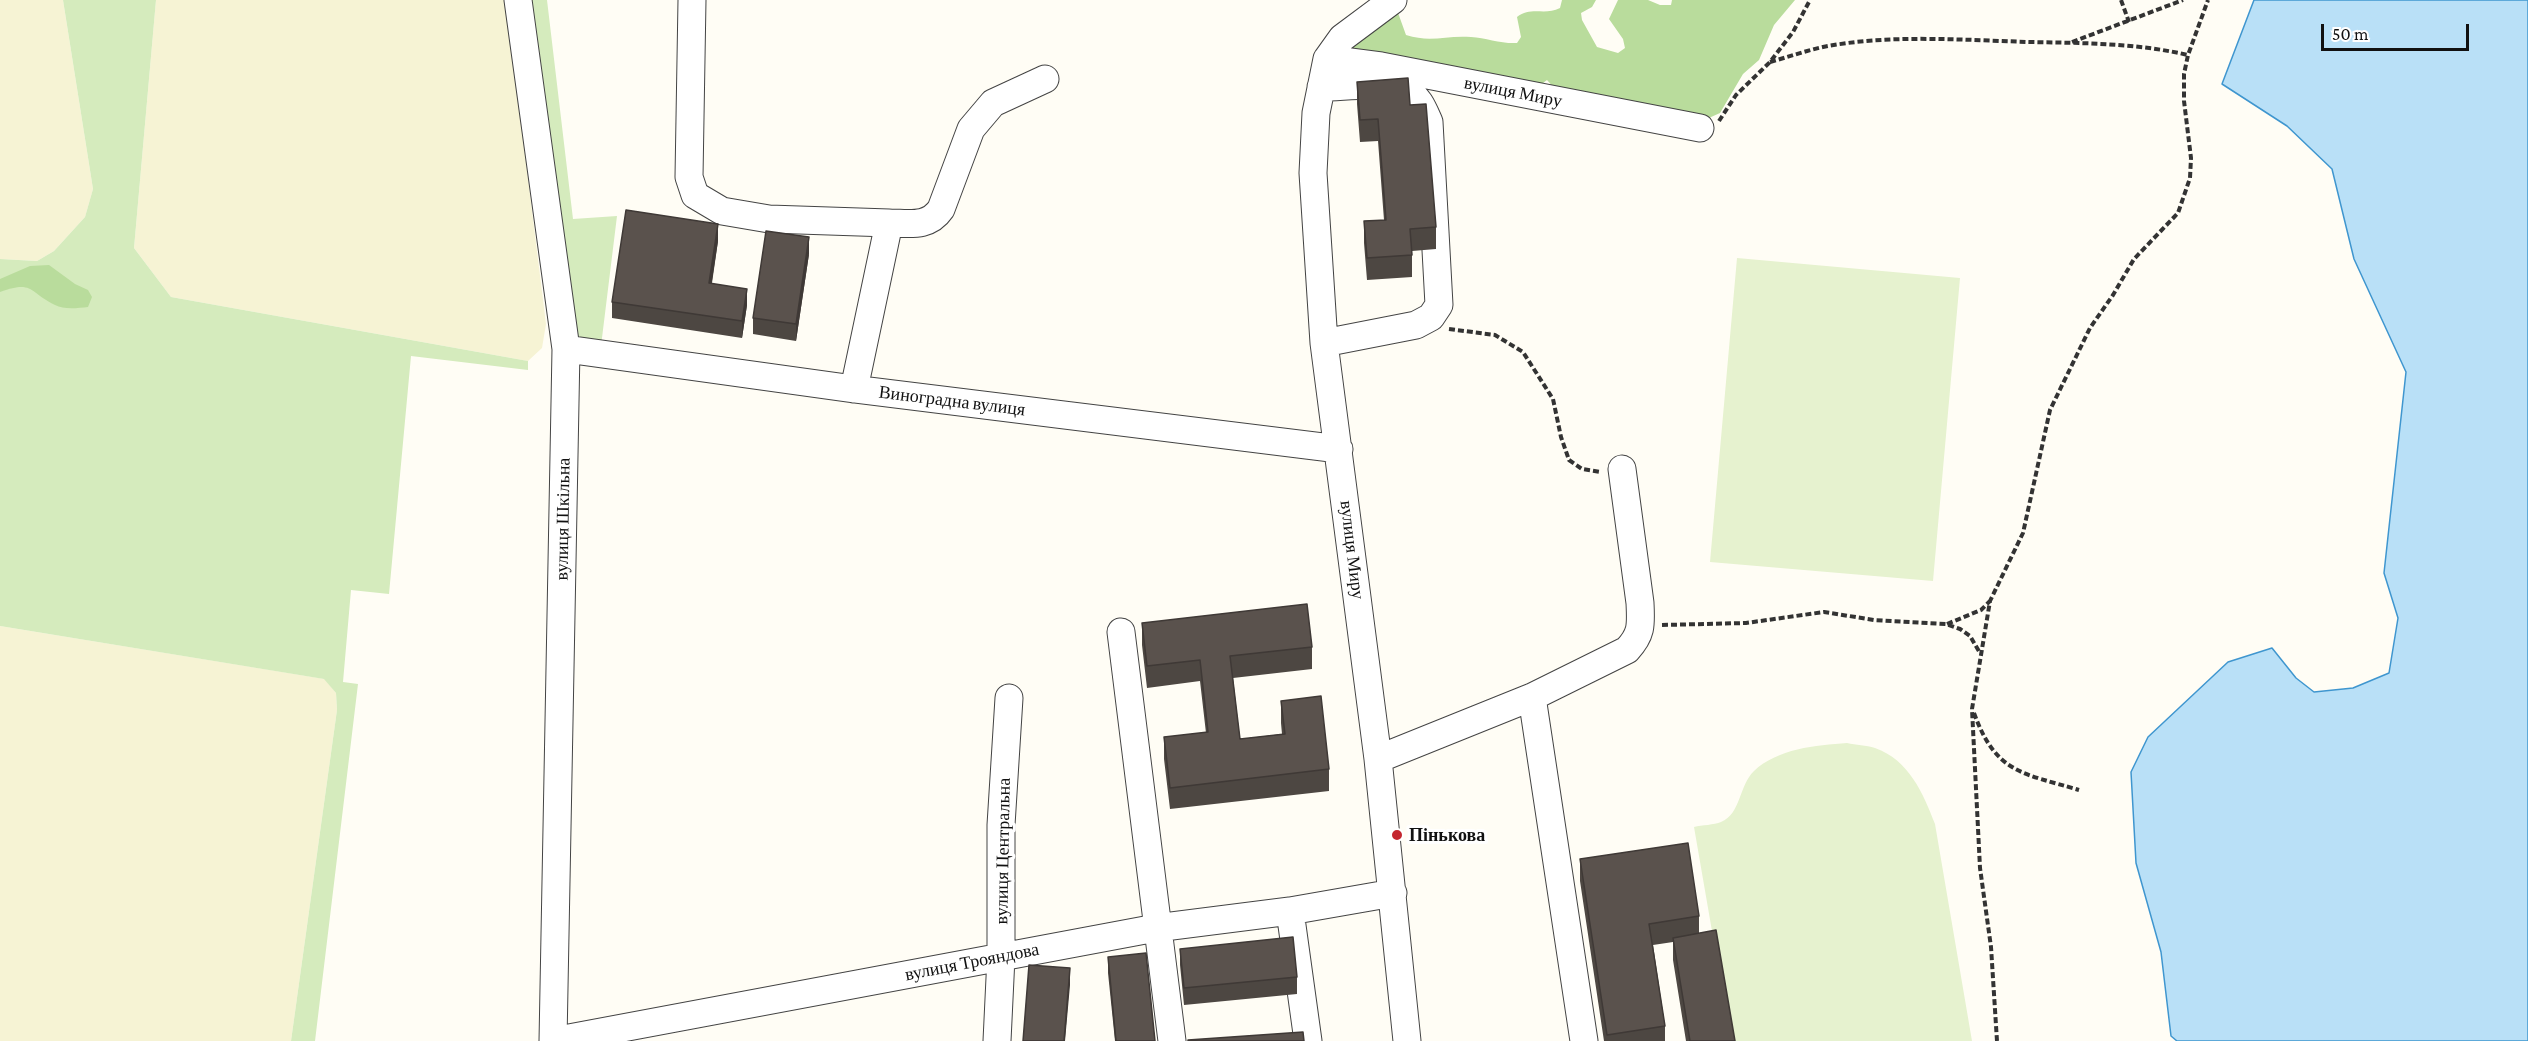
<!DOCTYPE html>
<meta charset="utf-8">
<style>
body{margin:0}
#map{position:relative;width:2528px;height:1041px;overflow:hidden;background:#fffdf5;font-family:"Crimson Pro",serif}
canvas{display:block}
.scale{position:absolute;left:2321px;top:24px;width:148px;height:27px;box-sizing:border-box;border:3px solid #111;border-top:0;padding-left:8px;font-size:18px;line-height:21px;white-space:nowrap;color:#111;-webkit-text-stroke:4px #fff;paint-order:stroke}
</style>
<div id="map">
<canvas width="2528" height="1041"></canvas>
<div class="scale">50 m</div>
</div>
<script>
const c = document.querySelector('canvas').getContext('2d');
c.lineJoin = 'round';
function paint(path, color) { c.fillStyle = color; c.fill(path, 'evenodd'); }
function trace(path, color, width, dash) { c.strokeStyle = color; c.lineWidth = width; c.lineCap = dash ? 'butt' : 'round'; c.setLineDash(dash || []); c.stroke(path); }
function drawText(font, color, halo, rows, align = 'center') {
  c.font = font + ' "Crimson Pro",serif'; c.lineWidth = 6; c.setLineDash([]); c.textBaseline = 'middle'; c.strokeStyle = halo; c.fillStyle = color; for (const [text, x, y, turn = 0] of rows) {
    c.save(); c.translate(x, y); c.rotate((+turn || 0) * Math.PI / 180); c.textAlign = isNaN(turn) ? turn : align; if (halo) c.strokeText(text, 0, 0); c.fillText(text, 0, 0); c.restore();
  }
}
paint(new Path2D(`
 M0 0H63L93 189 85 217 54 251 37 261 0 259Z
 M156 0H506L546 324 542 348 528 361 171 297 134 248Z
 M0 626 325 679 336 693 337 710 291 1041H0Z`), '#f6f3d4');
paint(new Path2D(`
 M63 0H156L134 248 171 297 528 361V370L411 356 389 594 351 590 343 682 358 684 315 1041H291L337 710 336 693 324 679 0 626V259L37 261 54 251 85 217 93 189Z
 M529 0H547L573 219 617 216 601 346 577 338Z`), '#d5ebbd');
paint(new Path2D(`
 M1562 0H1596L1592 7 1581 13 1582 20 1597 47 1618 53 1625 48 1623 39 1609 19 1618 0H1648L1660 5H1671L1672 0H1795L1774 25 1759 60 1743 74 1720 113 1700 122 1555 89 1547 80 1543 83 1542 90 1349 56 1346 42 1397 10 1406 35C1431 43 1446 35 1471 37 1486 38 1502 44 1517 43L1521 37 1517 17C1531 6 1545 16 1560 8Z
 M49 265 75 284 88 290 92 297 88 307C78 308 64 310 55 305 28 292 34 280 0 292V279L30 266Z`), '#b9dc9c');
paint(new Path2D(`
 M1737 258 1960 278 1933 581 1710 562Z
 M1847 743C1856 745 1866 745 1875 748 1909 760 1923 793 1935 824L1972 1041H1731L1694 827C1702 825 1714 825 1721 822 1741 814 1739 785 1754 771 1777 749 1816 745 1847 743Z`), '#e6f2cf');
const water = new Path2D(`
 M2254 0H2528V1041H2177L2171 1036 2161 952 2136 863 2131 772 2148 737 2228 662 2272 648 2296 678 2314 692 2353 688 2389 673 2398 618 2384 573 2406 372 2354 259 2332 169 2287 126 2222 84Z`);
paint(water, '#b9e0f7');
trace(water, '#3f96cf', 1.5);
const minor = new Path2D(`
 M518 0 566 349 553 1041
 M692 0 689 177 695 195 722 211 769 219 889 223
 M1327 59 1342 38 1393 0
 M1321 87C1347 87 1383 81 1407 91 1419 97 1424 111 1429 122L1439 305 1431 317 1416 325 1324 343
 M566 349 854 389 1339 449
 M854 389 889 223C909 223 928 228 941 209L971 129 993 103 1045 79
 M1121 632 1172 1041
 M1532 697 1584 1041
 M1378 759 1532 697 1627 650C1642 634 1641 625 1640 603L1622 469
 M1290 911 1308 1041
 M553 1041 1156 928 1290 911 1393 893
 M997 1041 1001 957V825L1009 698
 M1407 1041 1378 759 1324 343 1313 173 1316 113 1327 59 1381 66 1700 128`);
trace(minor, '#444', 29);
trace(new Path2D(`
 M2121 0 2129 22
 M2072 42 2183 0
 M1770 62C1788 57 1805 51 1823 47 1888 34 1963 40 2029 42 2083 43 2136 43 2188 55
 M1719 121 1736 95 1770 62 1793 32 1810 0
 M1449 329 1495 335 1523 352 1553 399 1561 437 1569 460 1582 469 1601 472
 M1947 624 1981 610 1990 601
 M1662 625 1746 623 1824 612 1874 620 1946 624 1960 629 1970 636 1980 653
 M1974 713C1996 774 2023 773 2079 790
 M1997 1041 1991 947 1980 868 1972 709 1990 601 2023 533 2050 410 2090 328 2113 295 2134 259 2178 213 2190 178 2191 158 2184 101V74L2188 55 2208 0`), '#333', 4, [6, 3]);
trace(minor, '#fff', 27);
paint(new Path2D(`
 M1357 82 1410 105 1436 227V249L1412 251V277L1367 280 1364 243V221L1384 220 1378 141 1360 142 1357 104Z
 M718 241 712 283 747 305 742 338 612 318V302Z
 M809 254 796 341 753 334V318Z
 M1142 623 1312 647V669L1233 678 1240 739 1282 734 1281 723V701L1329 769V791L1170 809 1164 759V737L1206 733 1200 681 1147 688 1142 645Z
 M1580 859 1699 916V933L1735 1041H1686L1673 960V942L1653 945 1665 1026V1041H1604L1580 881Z
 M1180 949 1297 977V994L1184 1005 1180 965Z
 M1108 957 1155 1041H1115L1108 973Z`), '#4d4742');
paint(new Path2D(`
 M718 224V241L709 300V283Z
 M809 237V254L796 341V324Z
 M747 289V305L742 338V321Z
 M1070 968V985L1065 1041H1064Z`), '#3f3936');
const building = new Path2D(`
 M1408 78 1410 105 1426 104 1436 227 1410 229 1412 255 1367 258 1364 221 1386 220 1378 119 1360 120 1357 82Z
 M626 210 718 224 709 283 747 289 742 321 612 302Z
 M766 231 809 237 796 324 753 318Z
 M1307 604 1312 647 1230 656 1240 739 1285 734 1281 701 1321 696 1329 769 1170 788 1164 737 1208 732 1200 660 1147 666 1142 623Z
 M1688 843 1699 916 1649 924 1665 1026 1607 1035 1580 859Z
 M1716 930 1735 1041H1690L1673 938Z
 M1293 937 1297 977 1184 988 1180 949Z
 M1146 953 1155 1041H1116L1108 957Z
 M1029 965 1070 968 1064 1041H1023Z
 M1303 1032 1304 1041H1188V1040Z`);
paint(building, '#5a524d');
trace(building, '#3f3936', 1.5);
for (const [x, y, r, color] of [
 [1397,835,6,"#c4262e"]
]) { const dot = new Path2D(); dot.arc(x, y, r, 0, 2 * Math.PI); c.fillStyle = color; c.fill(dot); trace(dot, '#fff', 2); }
drawText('18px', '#111', '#fff', [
 ["вулиця Миру",1513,92,11],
 ["Виноградна вулиця",952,401,7],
 ["вулиця Шкільна",563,519,-89],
 ["вулиця Миру",1352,550,83],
 ["вулиця Центральна",1003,851,-89],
 ["вулиця Трояндова",972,962,-11]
]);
drawText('bold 18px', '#111', '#fff', [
 ["Пінькова",1409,835]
], 'left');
</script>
